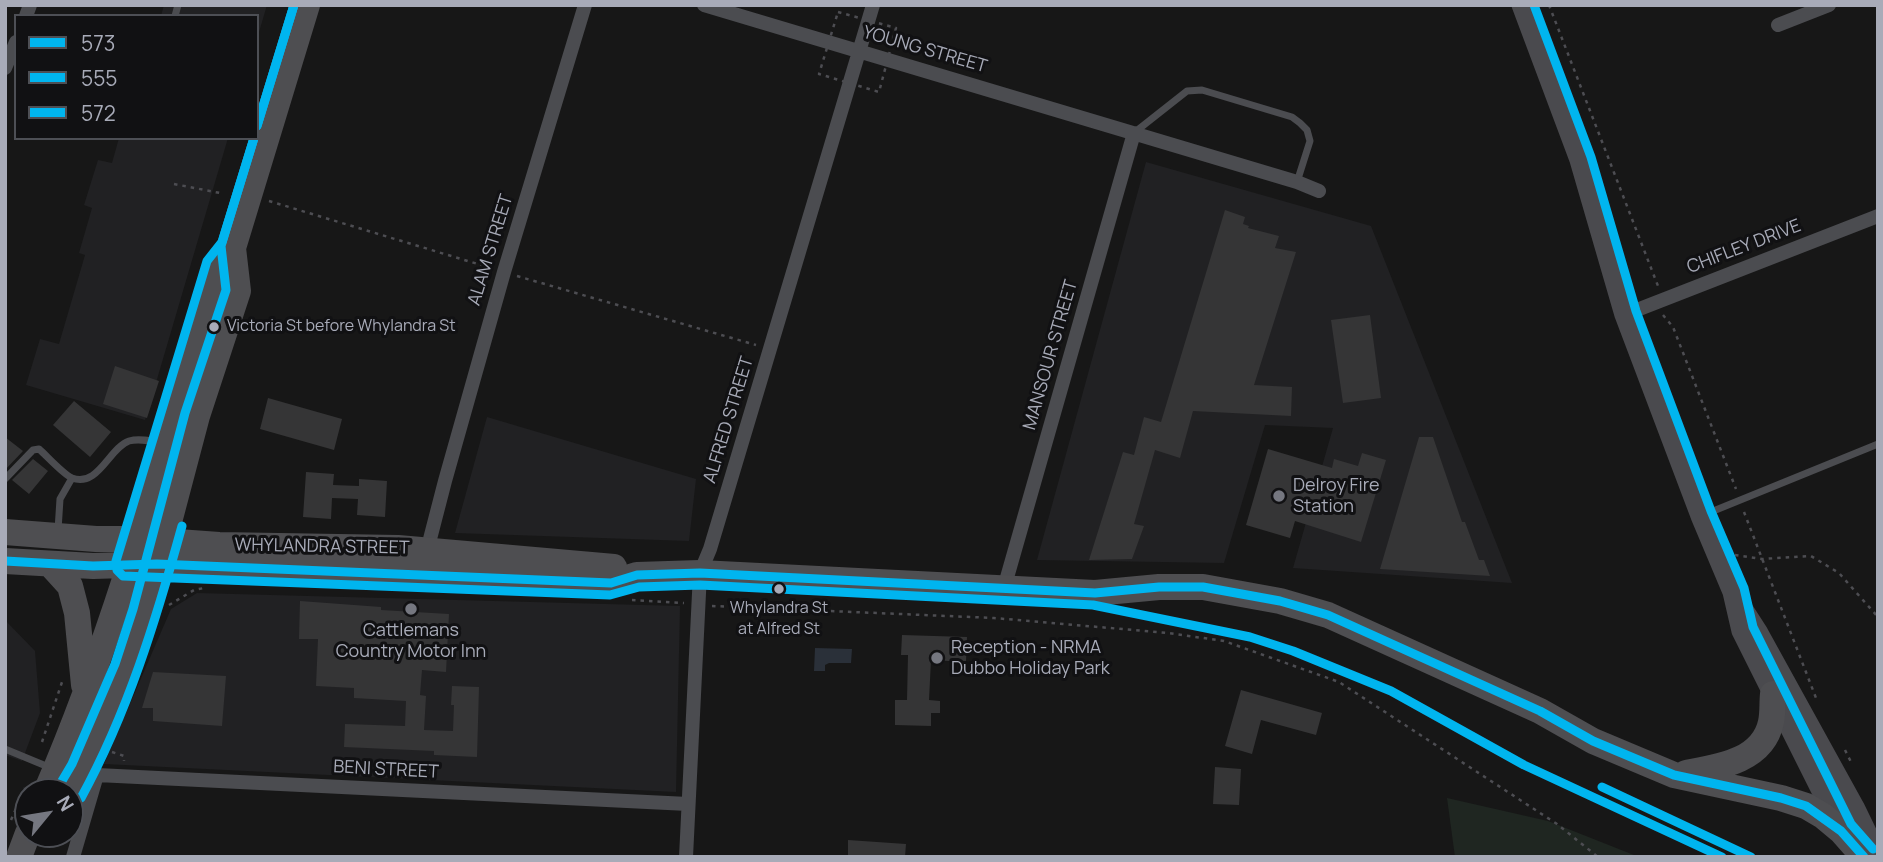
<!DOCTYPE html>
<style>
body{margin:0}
#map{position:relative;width:1883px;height:862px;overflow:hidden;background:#171717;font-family:Manrope,sans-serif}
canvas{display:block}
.frame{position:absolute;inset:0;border:7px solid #a8abb8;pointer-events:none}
.legend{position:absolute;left:14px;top:14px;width:245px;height:126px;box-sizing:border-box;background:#111113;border:2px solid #4d4f55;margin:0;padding:9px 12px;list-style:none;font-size:21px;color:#a8abb8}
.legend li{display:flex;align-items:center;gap:14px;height:35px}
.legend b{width:35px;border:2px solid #4d4f55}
.north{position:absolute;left:14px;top:778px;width:70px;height:70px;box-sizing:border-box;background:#111113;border:2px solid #4d4f55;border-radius:50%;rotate:60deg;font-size:19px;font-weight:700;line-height:28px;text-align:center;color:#a8abb8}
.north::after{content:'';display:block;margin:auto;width:24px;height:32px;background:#757780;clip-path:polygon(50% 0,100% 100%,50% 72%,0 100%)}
</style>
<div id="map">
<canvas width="1883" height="862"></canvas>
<div class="frame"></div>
<ul class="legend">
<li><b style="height:9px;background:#00b5ef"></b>573</li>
<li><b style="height:9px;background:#00b5ef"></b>555</li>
<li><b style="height:9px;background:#00b5ef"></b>572</li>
</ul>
<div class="north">N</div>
</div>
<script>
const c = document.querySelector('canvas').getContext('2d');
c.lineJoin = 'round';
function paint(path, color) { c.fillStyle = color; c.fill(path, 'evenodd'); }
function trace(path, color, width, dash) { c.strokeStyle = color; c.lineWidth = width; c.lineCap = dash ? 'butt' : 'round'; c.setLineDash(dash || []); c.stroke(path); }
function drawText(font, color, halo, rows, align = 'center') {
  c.font = font + ' Manrope,sans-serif'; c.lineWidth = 6; c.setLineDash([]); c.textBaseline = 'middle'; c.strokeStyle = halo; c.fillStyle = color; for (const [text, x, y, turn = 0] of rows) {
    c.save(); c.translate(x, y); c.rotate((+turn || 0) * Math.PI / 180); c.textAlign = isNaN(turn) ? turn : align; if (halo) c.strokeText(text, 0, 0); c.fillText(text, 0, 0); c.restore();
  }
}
paint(new Path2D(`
 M164 5H267L257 39V16H161Z
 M119 138H228L145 420 26 385 40 339 59 344 85 255 79 253 92 208 84 205 98 160 112 163Z
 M1146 162 1371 226 1512 583 1293 568 1333 428 1265 425 1224 563 1037 560Z
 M487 417 696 479 689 541 455 533Z
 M197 593 680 606 676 792 104 764 171 609Z
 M5 620 35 651 40 713 22 761 5 755Z`), '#212123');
paint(new Path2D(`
 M1447 798 1548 821 1639 857H1455Z`), '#1f2621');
paint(new Path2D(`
 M815 648 852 649 851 663H829L825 665V671H814Z`), '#2a3039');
paint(new Path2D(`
 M1225 210 1245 217 1243 224 1249 226 1248 228 1279 236 1275 248 1296 252 1254 385 1292 387 1291 416 1193 411 1180 458 1155 450 1134 524 1144 526 1132 559 1089 560 1123 452 1134 455 1144 417 1161 422Z
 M1370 315 1381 398 1343 403 1331 320Z
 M115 366 159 381 147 418 103 404Z
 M268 398 342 419 334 450 260 429Z
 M74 401 111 432 90 457 53 425Z
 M5 437 23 451 5 470Z
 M1419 437H1433L1462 522H1465L1479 560H1484L1490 576 1380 569Z
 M1268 449 1332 468 1334 459 1358 466 1362 453 1386 460 1361 542 1295 521 1290 538 1246 525Z
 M33 459 48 471 29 494 12 480Z
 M306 472 334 474 333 485 359 486V479L387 481 385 517 357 515 358 499 332 498 331 519 303 517Z
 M300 601 381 607V610L449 614 446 672 422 670 420 695 426 696 424 730 453 731 454 705H451L452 686 479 687 477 757 434 755V751L344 747 345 724 405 726 406 701 354 698V688L316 686 318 639H299Z
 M902 635 967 637 966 662 931 660 929 700 940 701V713H931V726L895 725V700H907L908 655H901Z
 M153 672 226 676 222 726 153 721V708H142Z
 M1241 690 1322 713 1316 735 1261 720 1252 754 1225 746Z
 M1215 767 1241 769 1239 805 1213 804Z
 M848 840 906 844 905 857H848Z`), '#353536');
trace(new Path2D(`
 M1549 5 1658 286
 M838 12 896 28 879 92 819 74Z
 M174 184 220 193
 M269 201 491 268
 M517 276 756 345
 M1663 315 1673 327 1736 489
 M1744 512 1816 698
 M1735 555 1762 559 1811 556 1839 573 1878 617
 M632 600 684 603
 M169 605 194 590 204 588
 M712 606 994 618 1168 633 1224 641 1339 682 1557 824 1598 857
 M42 742 62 682
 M1845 750 1851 762
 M112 752 124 756V761
 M11 820 25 788`), '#4d4d52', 2.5, [3.5, 5]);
trace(new Path2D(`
 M175 16 178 5
 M1135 132 1187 91 1202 90 1292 117 1300 123 1307 130 1310 141 1297 182
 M5 479 33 450 39 449C47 456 63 474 72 478 98 488 109 448 129 441 139 438 152 441 162 443
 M1701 516 1878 444
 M58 530 60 499 72 478
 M5 749 51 768`), '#4b4c50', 7);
trace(new Path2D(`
 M704 5 1297 182 1319 191
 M26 16 30 5
 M1778 25 1829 5
 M5 68 16 42
 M1624 315 1878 216
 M429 556 430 539 445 481 504 272 585 5
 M1004 588 1134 133
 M83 770 97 775 688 804
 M73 857 97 775
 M686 857 700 573 710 549 873 5`), '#4b4c50', 14);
trace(new Path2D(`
 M1521 5 1579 160 1624 315 1700 516 1732 592 1741 631 1839 827
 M1741 605 1759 633 1855 807 1870 838 1867 857`), '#4a4a4e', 19);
trace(new Path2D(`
 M5 532 96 539H136L219 545 398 548 614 567
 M5 561 93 566 157 564 611 583 637 575 700 573 1095 593 1159 587H1203L1280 601 1328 615 1540 711 1593 741 1674 775 1781 798 1806 806 1823 816 1841 831 1864 857
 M50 564 70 586 77 613 84 685
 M1686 773C1719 767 1763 761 1771 722 1773 713 1772 703 1773 694
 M46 792C119 623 167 441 219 265L233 248 307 5
 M70 792 83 770 126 668 145 613 197 416 238 291 233 248
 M19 857 28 833`), '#4e4e51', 26);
trace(new Path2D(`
 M5 561 93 566 157 564 611 583 637 575 700 573 1095 593 1159 587H1203L1280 601 1328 615 1540 711 1593 741 1674 775 1781 798 1806 806 1841 831 1864 857
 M1602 787 1751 857`), '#00b5ef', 9);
trace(new Path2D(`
 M257 126 294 5
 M254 138 222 242 207 261 116 561 117 570 123 576 610 595 639 587 700 585 1093 605 1250 637 1293 651 1391 691 1524 765 1722 857
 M81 798C128 712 156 620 182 526`), '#00b5ef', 9);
trace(new Path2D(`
 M1534 5 1591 157 1636 311 1711 511 1744 588 1753 627 1851 824 1873 849
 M257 126 294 5
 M59 786 72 764 115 664 133 609 185 413 226 290 221 246 254 138`), '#00b5ef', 9);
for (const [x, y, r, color] of [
 [214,327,6,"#a8abb8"],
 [1279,496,7,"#757780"],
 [779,589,6,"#a8abb8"],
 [411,609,7,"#757780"],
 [937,658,7,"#757780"]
]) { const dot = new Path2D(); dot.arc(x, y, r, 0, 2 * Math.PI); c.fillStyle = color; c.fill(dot); trace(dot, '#111113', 2.5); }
drawText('16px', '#a8abb8', '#111113', [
 ["Victoria St before Whylandra St",227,327],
 ["Whylandra St",779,609,"center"],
 ["at Alfred St",779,630,"center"]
], 'left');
drawText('18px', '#a8abb8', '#111113', [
 ["YOUNG STREET",925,50,16],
 ["CHIFLEY DRIVE",1744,247,-21],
 ["ALAM STREET",491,250,-73],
 ["MANSOUR STREET",1051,355,-74],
 ["ALFRED STREET",729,420,-73],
 ["WHYLANDRA STREET",322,547,1],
 ["BENI STREET",386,770,3]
]);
drawText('18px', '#a8abb8', '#111113', [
 ["Delroy Fire",1293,486],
 ["Station",1293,507],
 ["Cattlemans",411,631,"center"],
 ["Country Motor Inn",411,652,"center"],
 ["Reception - NRMA",951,648],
 ["Dubbo Holiday Park",951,669]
], 'left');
</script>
